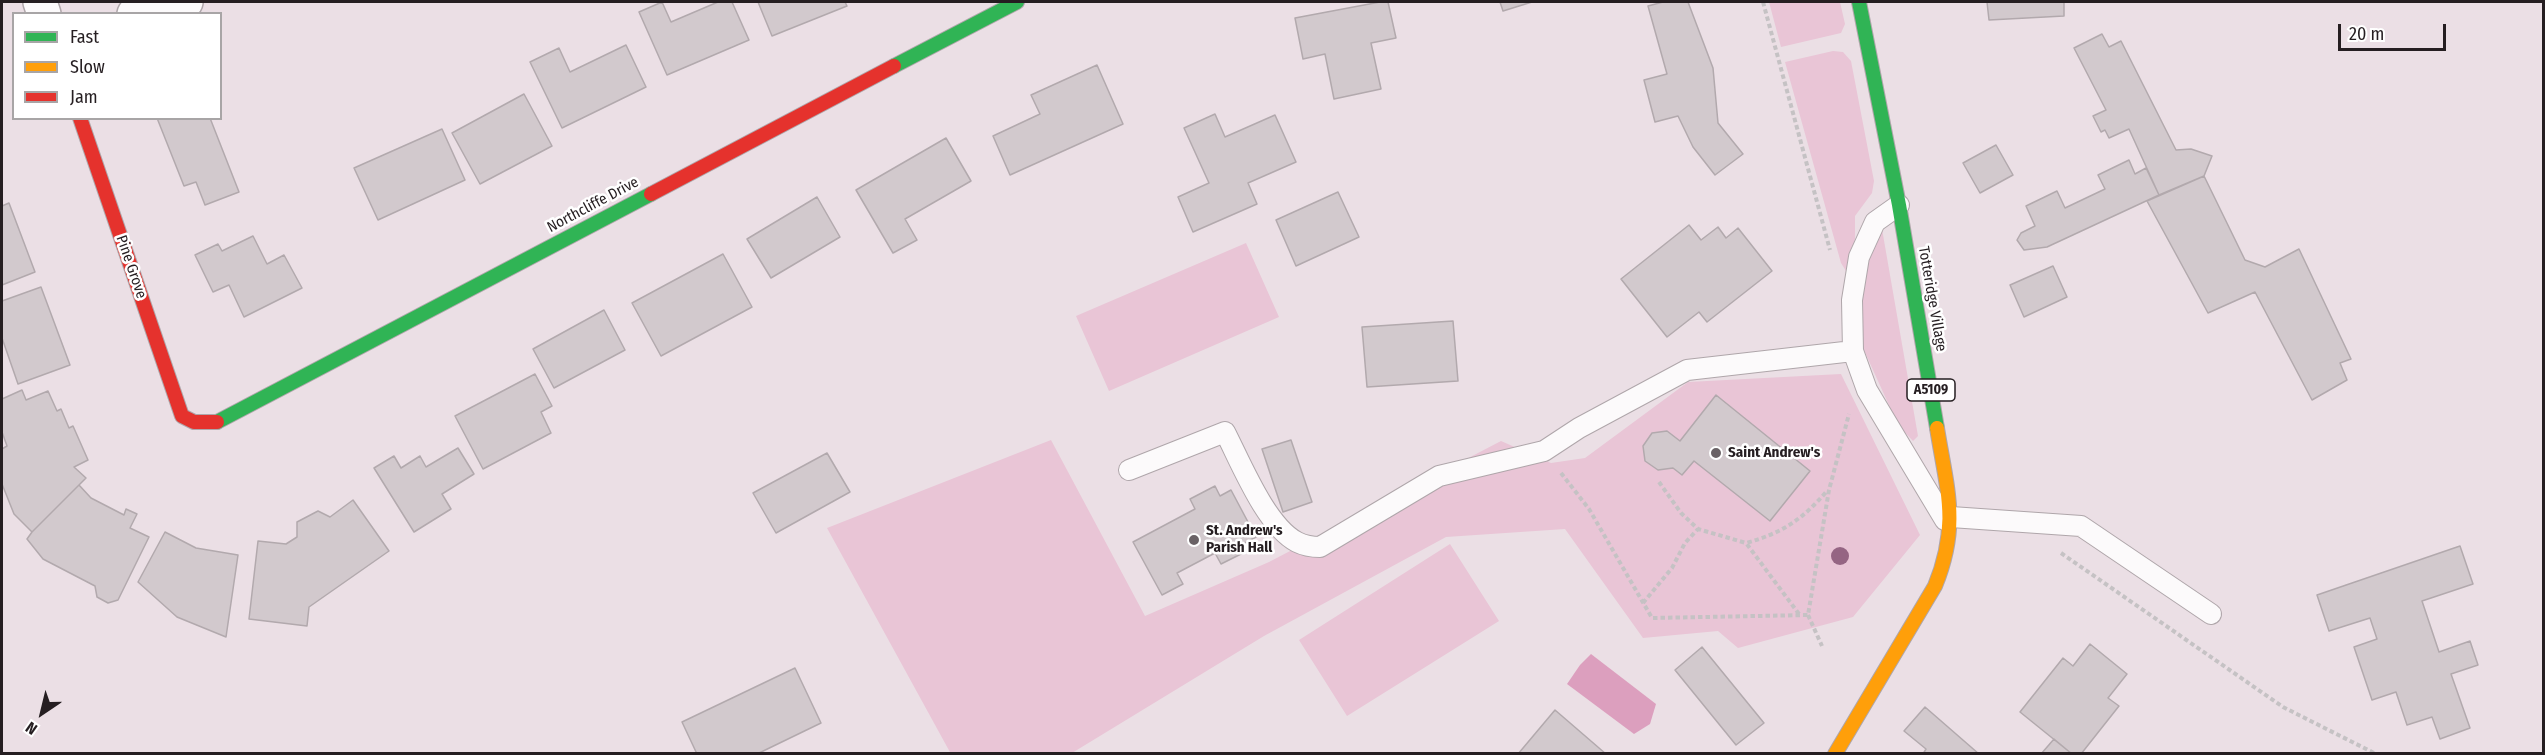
<!DOCTYPE html>
<style>
body{margin:0}
#map{position:relative;width:2545px;height:755px;overflow:hidden;background:#ebdfe5;font-family:"Fira Sans Condensed",sans-serif}
canvas{display:block}
.frame{position:absolute;inset:0;border:3px solid #251e21;pointer-events:none}
.legend{position:absolute;left:12px;top:12px;width:210px;height:108px;box-sizing:border-box;background:#fff;border:2px solid #a8a5a6;margin:0;padding:8px 10px;list-style:none;font-size:18px;color:#251e21}
.legend li{display:flex;align-items:center;gap:12px;height:30px}
.legend b{width:30px;border:2px solid #a8a5a6}
.north{position:absolute;left:12px;top:683px;width:60px;height:60px;-webkit-text-stroke:4px #fff;paint-order:stroke;rotate:215deg;font-size:16px;font-weight:700;line-height:24px;text-align:center;color:#251e21}
.north::after{content:'';display:block;margin:auto;width:21px;height:27px;background:#251e21;clip-path:polygon(50% 0,100% 100%,50% 72%,0 100%)}
.scale{position:absolute;left:2338px;top:24px;width:108px;height:27px;box-sizing:border-box;border:3px solid #251e21;border-top:0;padding-left:8px;font-size:18px;line-height:21px;white-space:nowrap;color:#251e21;-webkit-text-stroke:4px #fff;paint-order:stroke}
</style>
<div id="map">
<canvas width="2545" height="755"></canvas>
<div class="frame"></div>
<ul class="legend">
<li><b style="height:8px;background:#30b455"></b>Fast</li>
<li><b style="height:8px;background:#ff9f0a"></b>Slow</li>
<li><b style="height:8px;background:#e5322d"></b>Jam</li>
</ul>
<div class="north">N</div>
<div class="scale">20 m</div>
</div>
<script>
const c = document.querySelector('canvas').getContext('2d');
c.lineJoin = 'round';
function paint(path, color) { c.fillStyle = color; c.fill(path, 'evenodd'); }
function trace(path, color, width, dash) { c.strokeStyle = color; c.lineWidth = width; c.lineCap = dash ? 'butt' : 'round'; c.setLineDash(dash || []); c.stroke(path); }
function drawText(font, color, halo, rows, align = 'center') {
  c.font = font + ' "Fira Sans Condensed",sans-serif'; c.lineWidth = 5; c.setLineDash([]); c.textBaseline = 'middle'; c.strokeStyle = halo; c.fillStyle = color; for (const [text, x, y, turn = 0] of rows) {
    c.save(); c.translate(x, y); c.rotate((+turn || 0) * Math.PI / 180); c.textAlign = isNaN(turn) ? turn : align; if (halo) c.strokeText(text, 0, 0); c.fillText(text, 0, 0); c.restore();
  }
}
paint(new Path2D(`
 M1769 2H1840L1845 24 1841 33 1781 47Z
 M1833 51 1843 52 1851 61 1874 181 1872 193 1855 216V239L1846 271 1841 263 1785 62Z
 M1882 229 1918 436 1913 441 1898 425 1858 337 1865 262Z
 M1246 243 1279 317 1109 391 1076 316Z
 M1841 374 1920 535 1853 617 1738 648 1718 631 1643 638 1565 529 1446 537 1264 636 1072 753 951 754 827 528 1051 440 1145 616 1269 562 1501 441 1551 463 1585 458 1688 382Z
 M1450 544 1499 621 1347 716 1299 640Z`), '#e9c5d6');
paint(new Path2D(`
 M1591 654 1656 704 1650 724 1634 734 1567 684 1580 665Z`), '#dc9fbe');
const building = new Path2D(`
 M662 2 671 22 718 2H732L749 40 667 75 639 12Z
 M758 2H845L847 6 772 36Z
 M1380 2H1388L1396 38 1371 43 1381 89 1334 99 1325 54 1303 59 1295 18Z
 M1500 2H1532L1503 11Z
 M1663 2H1688L1713 68 1718 123 1743 154 1715 175 1693 147 1678 116 1655 122 1644 80 1667 74 1648 6Z
 M1987 2H2064V16L1989 20Z
 M2102 34 2109 47 2121 41 2176 150 2191 149 2212 156 2204 176 2159 195 2129 129 2109 138 2105 130 2101 132 2093 116 2106 110 2074 48Z
 M626 45 646 87 562 128 530 62 559 48 570 72Z
 M1097 65 1123 124 1010 175 993 136 1040 114 1031 95Z
 M524 94 552 146 480 184 452 133Z
 M1215 114 1225 137 1275 115 1296 162 1248 183 1257 204 1193 232 1178 197 1209 183 1184 128Z
 M157 118H210L239 192 205 205 196 182 184 186Z
 M442 129 465 180 378 220 354 168Z
 M946 138 971 181 905 219 917 240 893 253 856 190Z
 M1996 145 2013 175 1980 193 1963 163Z
 M2129 160 2135 174 2146 168 2159 195 2047 247 2024 250 2017 240 2021 233 2035 226 2026 206 2057 191 2065 208 2105 189 2098 175Z
 M2204 176 2245 260 2265 267 2299 249 2351 359 2340 363 2347 380 2312 400 2255 292 2208 313 2147 201Z
 M1338 192 1359 237 1296 266 1276 220Z
 M817 197 840 237 771 278 747 239Z
 M9 203 35 272 2 285V206Z
 M1689 225 1701 240 1718 227 1726 238 1738 228 1772 271 1707 322 1699 312 1667 337 1621 279Z
 M253 236 267 264 284 255 302 288 244 317 229 285 213 292 195 255 218 244 222 251Z
 M723 254 752 307 661 356 632 303Z
 M2053 266 2067 297 2024 317 2010 285Z
 M41 287 70 365 18 384 2 338V301Z
 M604 310 625 350 554 388 533 349Z
 M1453 321 1458 381 1367 387 1362 327Z
 M535 374 552 406 541 412 551 433 483 469 455 416Z
 M22 390 26 400 48 391 57 411 61 409 69 428 73 426 88 460 74 467 86 478 32 532 14 514 2 484V449L7 446 2 432V399Z
 M1716 395 1810 471 1770 521 1694 461 1682 475 1673 468 1658 470 1645 461 1643 446 1652 433 1667 431 1680 441Z
 M1291 440 1312 502 1283 512 1262 449Z
 M458 448 474 474 442 494 451 509 414 532 374 468 394 456 401 468 420 456 426 467Z
 M827 453 850 492 776 533 753 493Z
 M79 485 91 498 124 515 126 509 137 514 130 528 149 537 118 600 108 603 97 597 95 586 43 559 27 539 32 532Z
 M1215 486 1220 496 1231 490 1256 537 1243 544 1247 551 1221 564 1215 553 1177 573 1183 584 1162 595 1133 542 1195 509 1190 499Z
 M353 500 389 551 309 607 307 626 249 619 258 541 286 544 297 537V522L318 511 330 517Z
 M165 532 196 548 238 555 226 637 177 617 138 582Z
 M2460 546 2473 584 2422 601 2439 652 2470 641 2478 665 2451 674 2470 728 2440 739 2432 717 2407 725 2396 692 2372 700 2354 647 2377 639 2370 618 2329 631 2317 595Z
 M2090 644 2127 674 2108 698 2119 706 2081 754H2072L2020 712 2063 658 2073 666Z
 M1702 647 1764 723 1736 745 1675 670Z
 M795 668 821 723 757 754H697L682 722Z
 M1925 707 1979 754H1923L1926 749 1904 731Z
 M1555 710 1606 754H1518Z
 M2054 739 2072 754H2041Z`);
paint(building, '#d2c9cd');
trace(building, '#b2a9ad', 1.5);
const lane = new Path2D(`
 M1899 205 1875 222 1859 257 1852 300 1853 351 1867 390 1945 520
 M1129 470 1225 432C1241 463 1266 526 1297 542 1305 546 1312 547 1320 547L1439 476 1544 451 1579 428 1687 370 1853 351
 M1951 517 2081 526 2211 614`);
const street = new Path2D(`
 M40 2 44 14
 M134 14 186 2`);
const fast = new Path2D(`
 M1859 2 1899 205 1937 428
 M894 66 1017 2
 M217 422 651 194`);
const slow = new Path2D(`
 M1835 754 1935 586C1960 525 1947 490 1937 428`);
const jam = new Path2D(`
 M80 118 182 416 194 422H217
 M651 194 894 66`);
trace(lane, '#afa6aa', 22);
trace(street, '#afa6aa', 36);
trace(fast, '#afa6aa', 16);
trace(slow, '#afa6aa', 16);
trace(jam, '#afa6aa', 16);
trace(new Path2D(`
 M1763 2 1830 250
 M1561 473 1589 509 1652 618 1808 615 1829 490 1849 414
 M1659 482 1681 513 1698 529 1746 543
 M2061 553 2283 707 2376 754
 M1643 603 1672 568 1685 543 1698 529
 M1799 614 1746 543C1782 533 1802 520 1827 491
 M1808 615 1822 646`), '#c5c2c4', 4, [4.5, 3]);
trace(lane, '#fcfafb', 20);
trace(street, '#fcfafb', 33);
trace(fast, '#30b455', 14);
trace(slow, '#ff9f0a', 14);
trace(jam, '#e5322d', 14);
c.fillStyle = '#956583';
for (const [x, y] of [
 [1840,556]
]) { c.beginPath(); c.arc(x, y, 9, 0, 2 * Math.PI); c.fill(); }
for (const [x, y, r, color] of [
 [1716,453,6,"#6a6266"],
 [1194,540,6,"#6a6266"]
]) { const dot = new Path2D(); dot.arc(x, y, r, 0, 2 * Math.PI); c.fillStyle = color; c.fill(dot); trace(dot, '#fff', 2); }
for (const [x, y, w] of [
 [1931,390,48]
]) { const box = new Path2D(); box.roundRect(x - w / 2, y - 11, w, 22, 4.5); c.fillStyle = '#fff'; c.fill(box); trace(box, '#251e21', 1.5); }
drawText('bold 14px', '#251e21', null, [
 ["A5109",1931,390]
]);
drawText('15px', '#251e21', '#fff', [
 ["Northcliffe Drive",593,205,-28],
 ["Pine Grove",131,267,71],
 ["Totteridge Village",1932,299,80]
]);
drawText('bold 15px', '#251e21', '#fff', [
 ["Saint Andrew's",1728,453],
 ["St. Andrew's",1206,531],
 ["Parish Hall",1206,548]
], 'left');
</script>
